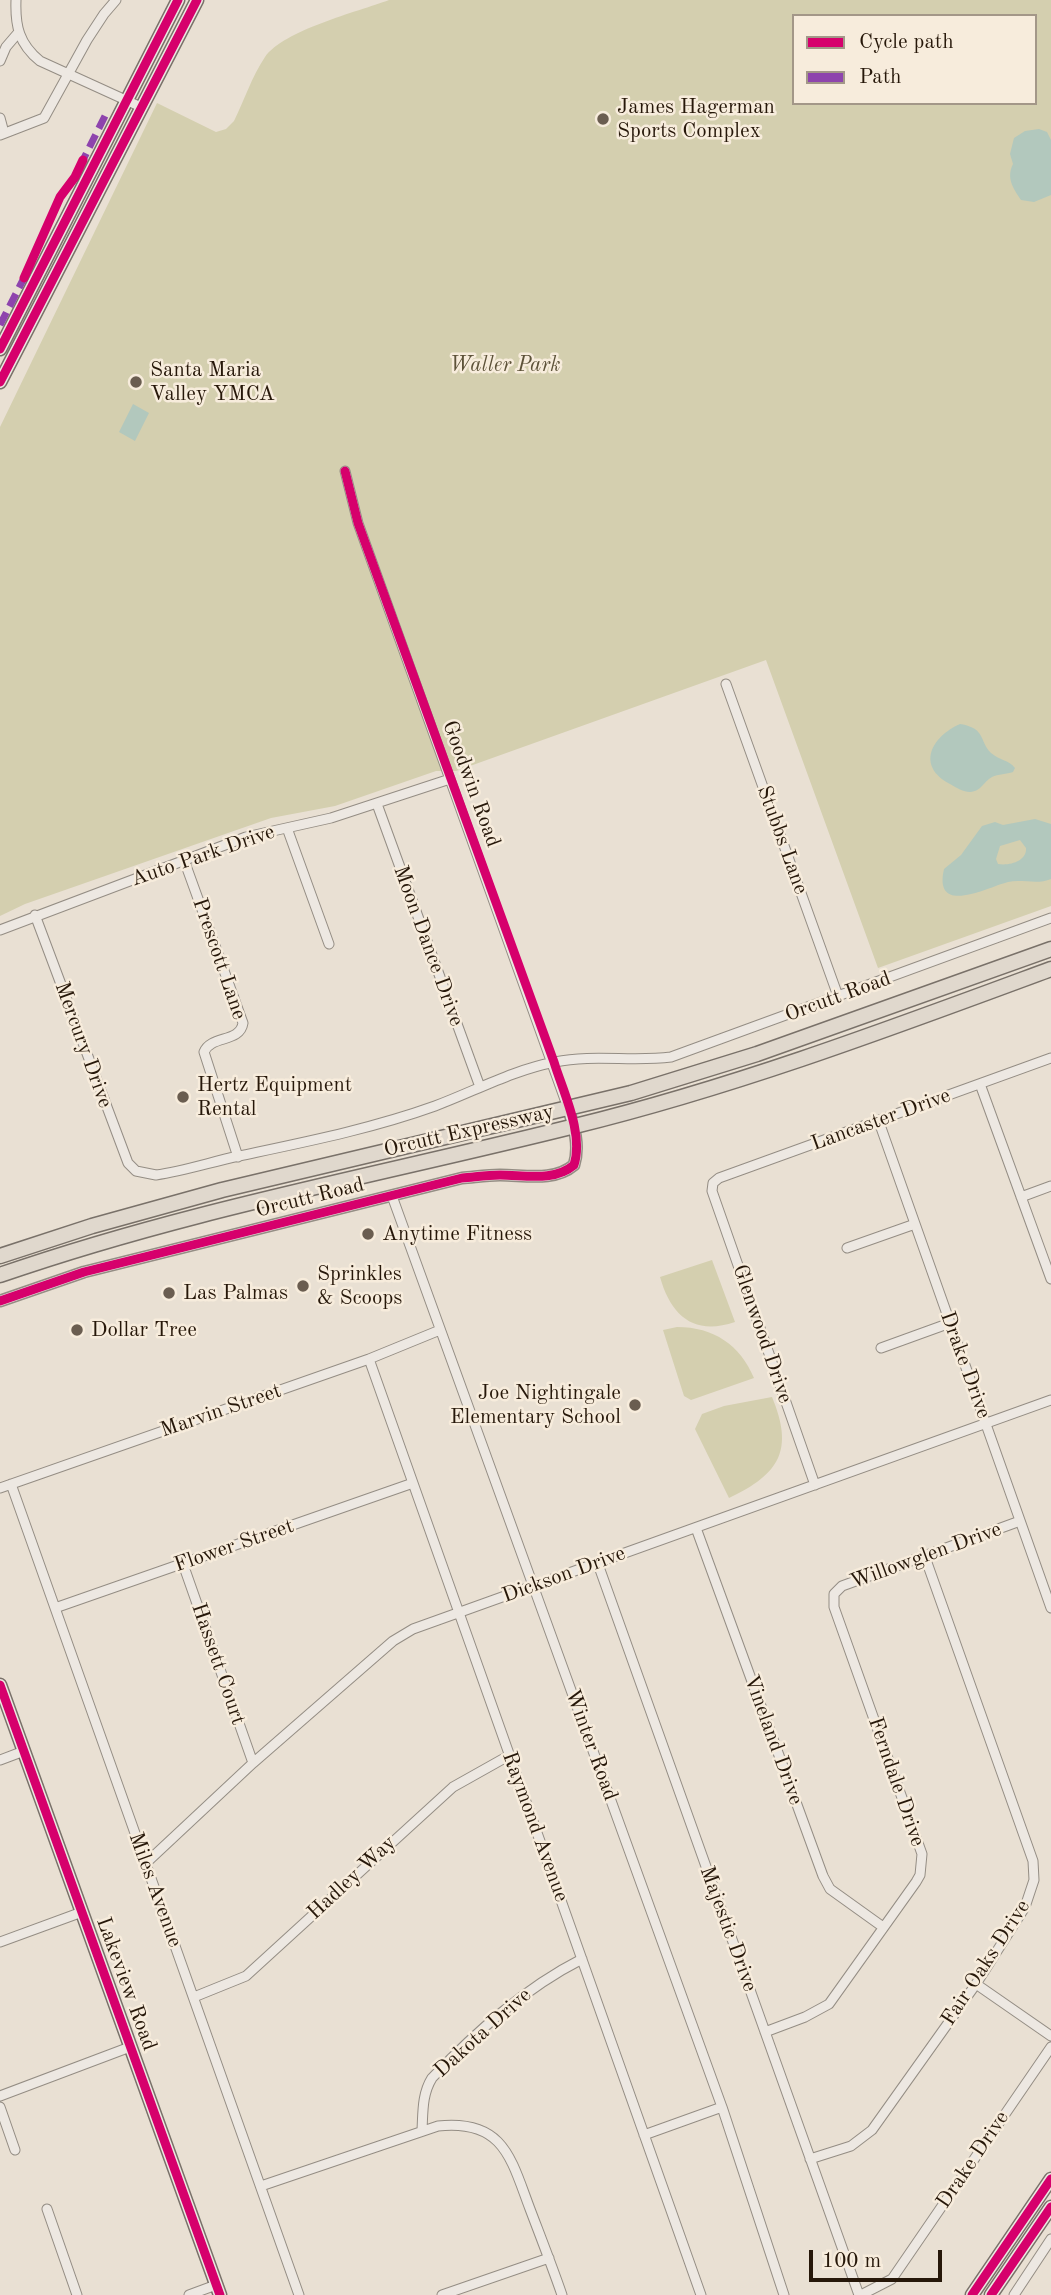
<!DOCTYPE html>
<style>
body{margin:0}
#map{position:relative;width:1051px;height:2295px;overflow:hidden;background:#e9e0d3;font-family:"Old Standard TT",serif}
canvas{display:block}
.legend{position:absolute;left:792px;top:14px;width:245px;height:91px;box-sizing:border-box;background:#f7ecdc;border:2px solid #a39788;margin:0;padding:9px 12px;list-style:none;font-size:21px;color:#261709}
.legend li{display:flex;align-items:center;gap:14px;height:35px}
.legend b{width:35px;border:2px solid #a39788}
.scale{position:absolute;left:809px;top:2250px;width:133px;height:32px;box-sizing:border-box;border:4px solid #261709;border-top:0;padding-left:9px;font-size:21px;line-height:24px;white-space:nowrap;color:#261709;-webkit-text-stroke:5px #f7ecdc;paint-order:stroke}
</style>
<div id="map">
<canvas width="1051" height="2295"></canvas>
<ul class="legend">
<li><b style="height:9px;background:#d6006c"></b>Cycle path</li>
<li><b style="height:9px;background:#8e44ad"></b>Path</li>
</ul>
<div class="scale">100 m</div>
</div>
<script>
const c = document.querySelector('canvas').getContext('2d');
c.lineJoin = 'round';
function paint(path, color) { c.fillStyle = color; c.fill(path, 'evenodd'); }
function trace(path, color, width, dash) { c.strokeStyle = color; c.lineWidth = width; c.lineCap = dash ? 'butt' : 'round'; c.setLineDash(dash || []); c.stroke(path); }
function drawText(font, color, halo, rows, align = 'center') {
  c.font = font + ' "Old Standard TT",serif'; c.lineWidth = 5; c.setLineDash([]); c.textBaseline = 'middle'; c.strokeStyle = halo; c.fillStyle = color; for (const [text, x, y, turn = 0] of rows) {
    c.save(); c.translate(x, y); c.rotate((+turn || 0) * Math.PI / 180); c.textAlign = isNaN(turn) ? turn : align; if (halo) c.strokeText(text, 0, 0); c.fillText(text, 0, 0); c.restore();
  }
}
paint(new Path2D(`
 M389 0H1051V906L878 968 766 660 456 771H436L335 806 271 818 25 904 0 916V427L157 103 216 132 226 129 234 121C244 101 252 76 265 57 284 30 357 12 389 0ZM794 16H1035V103H794Z
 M712 1260 735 1322C694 1336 671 1316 660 1277Z
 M677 1327C714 1327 740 1345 754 1378L691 1400 684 1396 663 1330Z
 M772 1397C794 1450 780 1474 729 1498L695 1429 702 1414 724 1406Z`), '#d4cfaf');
paint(new Path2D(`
 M1039 129 1047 132 1051 140V195L1034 202 1021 200C1013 188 1006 178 1013 164L1010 154 1014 138 1025 131Z
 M133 404 149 413 135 441 119 432Z
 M960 724C986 728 979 741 991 753 999 760 1009 760 1015 768L1013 772C1007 774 998 774 992 777 983 782 982 791 970 792 963 792 957 788 950 784 916 766 931 737 960 724Z
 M1035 819 1051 824V879C1038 885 1022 879 1008 882 988 887 933 917 944 869L961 855 982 826 995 822 1003 825ZM1020 840 1026 848C1027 861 1010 866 998 864L996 859 1000 846Z`), '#b2c8bd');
const minor = new Path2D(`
 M16 0C15 26 19 44 40 61L141 107
 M0 61 6 47 18 33
 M0 118 4 133
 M0 135 44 118 87 40 104 14 116 0
 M345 471 358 523 568 1108
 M726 684 838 996
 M377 804 480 1087
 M287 828 329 944
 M184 860 243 1023C240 1043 211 1035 204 1052L238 1157
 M35 915 128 1163 136 1171 156 1175C184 1171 211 1162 239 1156 305 1142 371 1129 435 1106 475 1091 513 1070 555 1062 593 1054 633 1062 671 1057L1051 918
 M0 930 246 837 331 818 450 779
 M980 1084 1051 1279
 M879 1122 1051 1608
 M392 1196 722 2107 784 2295
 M1021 1197 1051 1186
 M847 1248 915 1224
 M881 1348 950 1323
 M369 1359 701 2295
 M11 1484 299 2295
 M815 1485 712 1191 713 1183 719 1178 1051 1058
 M0 1488 369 1359 440 1330
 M696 1528 823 1876 830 1889 883 1927
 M183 1564 253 1763
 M598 1564 859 2295
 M55 1608 413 1483
 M0 1760 24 1751
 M145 1864 253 1763 393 1641 413 1629 1051 1400
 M0 1942 82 1912
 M976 1984 1051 2036
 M194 1997 246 1976 453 1787 510 1755
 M765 2032 805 2017 829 2004 916 1882 920 1875 922 1854 834 1607V1594L842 1586 1020 1521
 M0 2096 130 2047
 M0 2107 15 2150
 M422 2130C423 2112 422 2094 432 2078 476 2032 525 1988 582 1959
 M644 2135 722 2107
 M810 2159 851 2146 872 2130 976 1984 1025 1907 1034 1880 1033 1861 925 1557
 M261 2186 438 2126C504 2119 511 2159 530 2209 541 2238 552 2266 562 2295
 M47 2209 77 2295
 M189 2295 216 2285
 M442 2295 549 2258
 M861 2295 892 2279 1051 2047
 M1014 2295 1051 2239`);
const tertiary = new Path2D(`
 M0 1301 84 1272 462 1178C475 1177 487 1175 500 1175 525 1175 554 1182 574 1165 580 1146 574 1126 568 1108`);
const secondary = new Path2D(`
 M0 349 178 0
 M0 382 197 0
 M0 1685 220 2295
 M972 2295 1051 2179
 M991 2295 1051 2207`);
const trunk = new Path2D(`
 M0 1256 92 1226 222 1190 631 1093 757 1054 1051 949
 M0 1275C187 1210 383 1174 575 1126 738 1086 894 1027 1051 969`);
trace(minor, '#948d84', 11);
trace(tertiary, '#948d84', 13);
trace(secondary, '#797169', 15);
trace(trunk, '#797169', 17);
trace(minor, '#ede8e2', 9);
trace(tertiary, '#ede8e2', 10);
trace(secondary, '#ede8e2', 12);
trace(trunk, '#e0d8cd', 14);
trace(new Path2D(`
 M80 166 105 116
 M0 325 27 272`), '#8e44ad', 7, [14, 7]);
trace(new Path2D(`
 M24 278 60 197 75 177 83 160
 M0 349 178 0
 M0 382 197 0
 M0 1301 84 1272 462 1178C475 1177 487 1175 500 1175 525 1175 554 1182 574 1165 584 1133 563 1092 554 1062L358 523 345 471
 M0 1685 220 2295
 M972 2295 1051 2179
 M991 2295 1051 2207`), '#d6006c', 9);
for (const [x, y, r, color] of [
 [603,119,7,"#6a5d50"],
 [136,382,7,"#6a5d50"],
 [183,1097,7,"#6a5d50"],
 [368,1234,7,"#6a5d50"],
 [303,1286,7,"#6a5d50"],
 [169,1293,7,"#6a5d50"],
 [77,1330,7,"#6a5d50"],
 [635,1405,7,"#6a5d50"]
]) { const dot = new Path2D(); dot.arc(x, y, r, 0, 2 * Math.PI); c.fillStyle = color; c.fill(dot); trace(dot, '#f7ecdc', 2.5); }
drawText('21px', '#261709', '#f7ecdc', [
 ["James Hagerman",617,107],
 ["Sports Complex",617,131],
 ["Santa Maria",150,370],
 ["Valley YMCA",150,394],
 ["Hertz Equipment",197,1085],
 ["Rental",197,1109],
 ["Anytime Fitness",382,1234],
 ["Sprinkles",317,1274],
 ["& Scoops",317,1298],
 ["Las Palmas",183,1293],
 ["Dollar Tree",91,1330],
 ["Joe Nightingale",621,1393,"right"],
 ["Elementary School",621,1417,"right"]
], 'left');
drawText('italic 21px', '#5d5239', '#f7ecdc', [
 ["Waller Park",505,365]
]);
drawText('21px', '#261709', '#f7ecdc', [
 ["Goodwin Road",471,784,70],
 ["Stubbs Lane",782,840,70],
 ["Auto Park Drive",203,856,-19],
 ["Moon Dance Drive",428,946,70],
 ["Prescott Lane",219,959,71],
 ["Orcutt Road",838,997,-20],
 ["Mercury Drive",83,1045,70],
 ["Lancaster Drive",881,1120,-20],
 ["Orcutt Expressway",469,1131,-13],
 ["Orcutt Road",310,1198,-14],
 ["Glenwood Drive",762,1334,71],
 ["Drake Drive",965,1365,70],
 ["Marvin Street",221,1411,-19],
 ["Flower Street",234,1546,-19],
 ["Willowglen Drive",926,1556,-20],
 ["Dickson Drive",564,1575,-20],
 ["Hassett Court",218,1664,71],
 ["Vineland Drive",773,1740,70],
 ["Winter Road",591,1745,70],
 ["Ferndale Drive",896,1782,71],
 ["Raymond Avenue",535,1827,70],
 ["Hadley Way",352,1878,-43],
 ["Miles Avenue",155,1890,70],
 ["Majestic Drive",728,1929,70],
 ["Fair Oaks Drive",986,1963,-57],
 ["Lakeview Road",126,1984,70],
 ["Dakota Drive",483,2033,-42],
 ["Drake Drive",973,2160,-56]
]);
</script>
